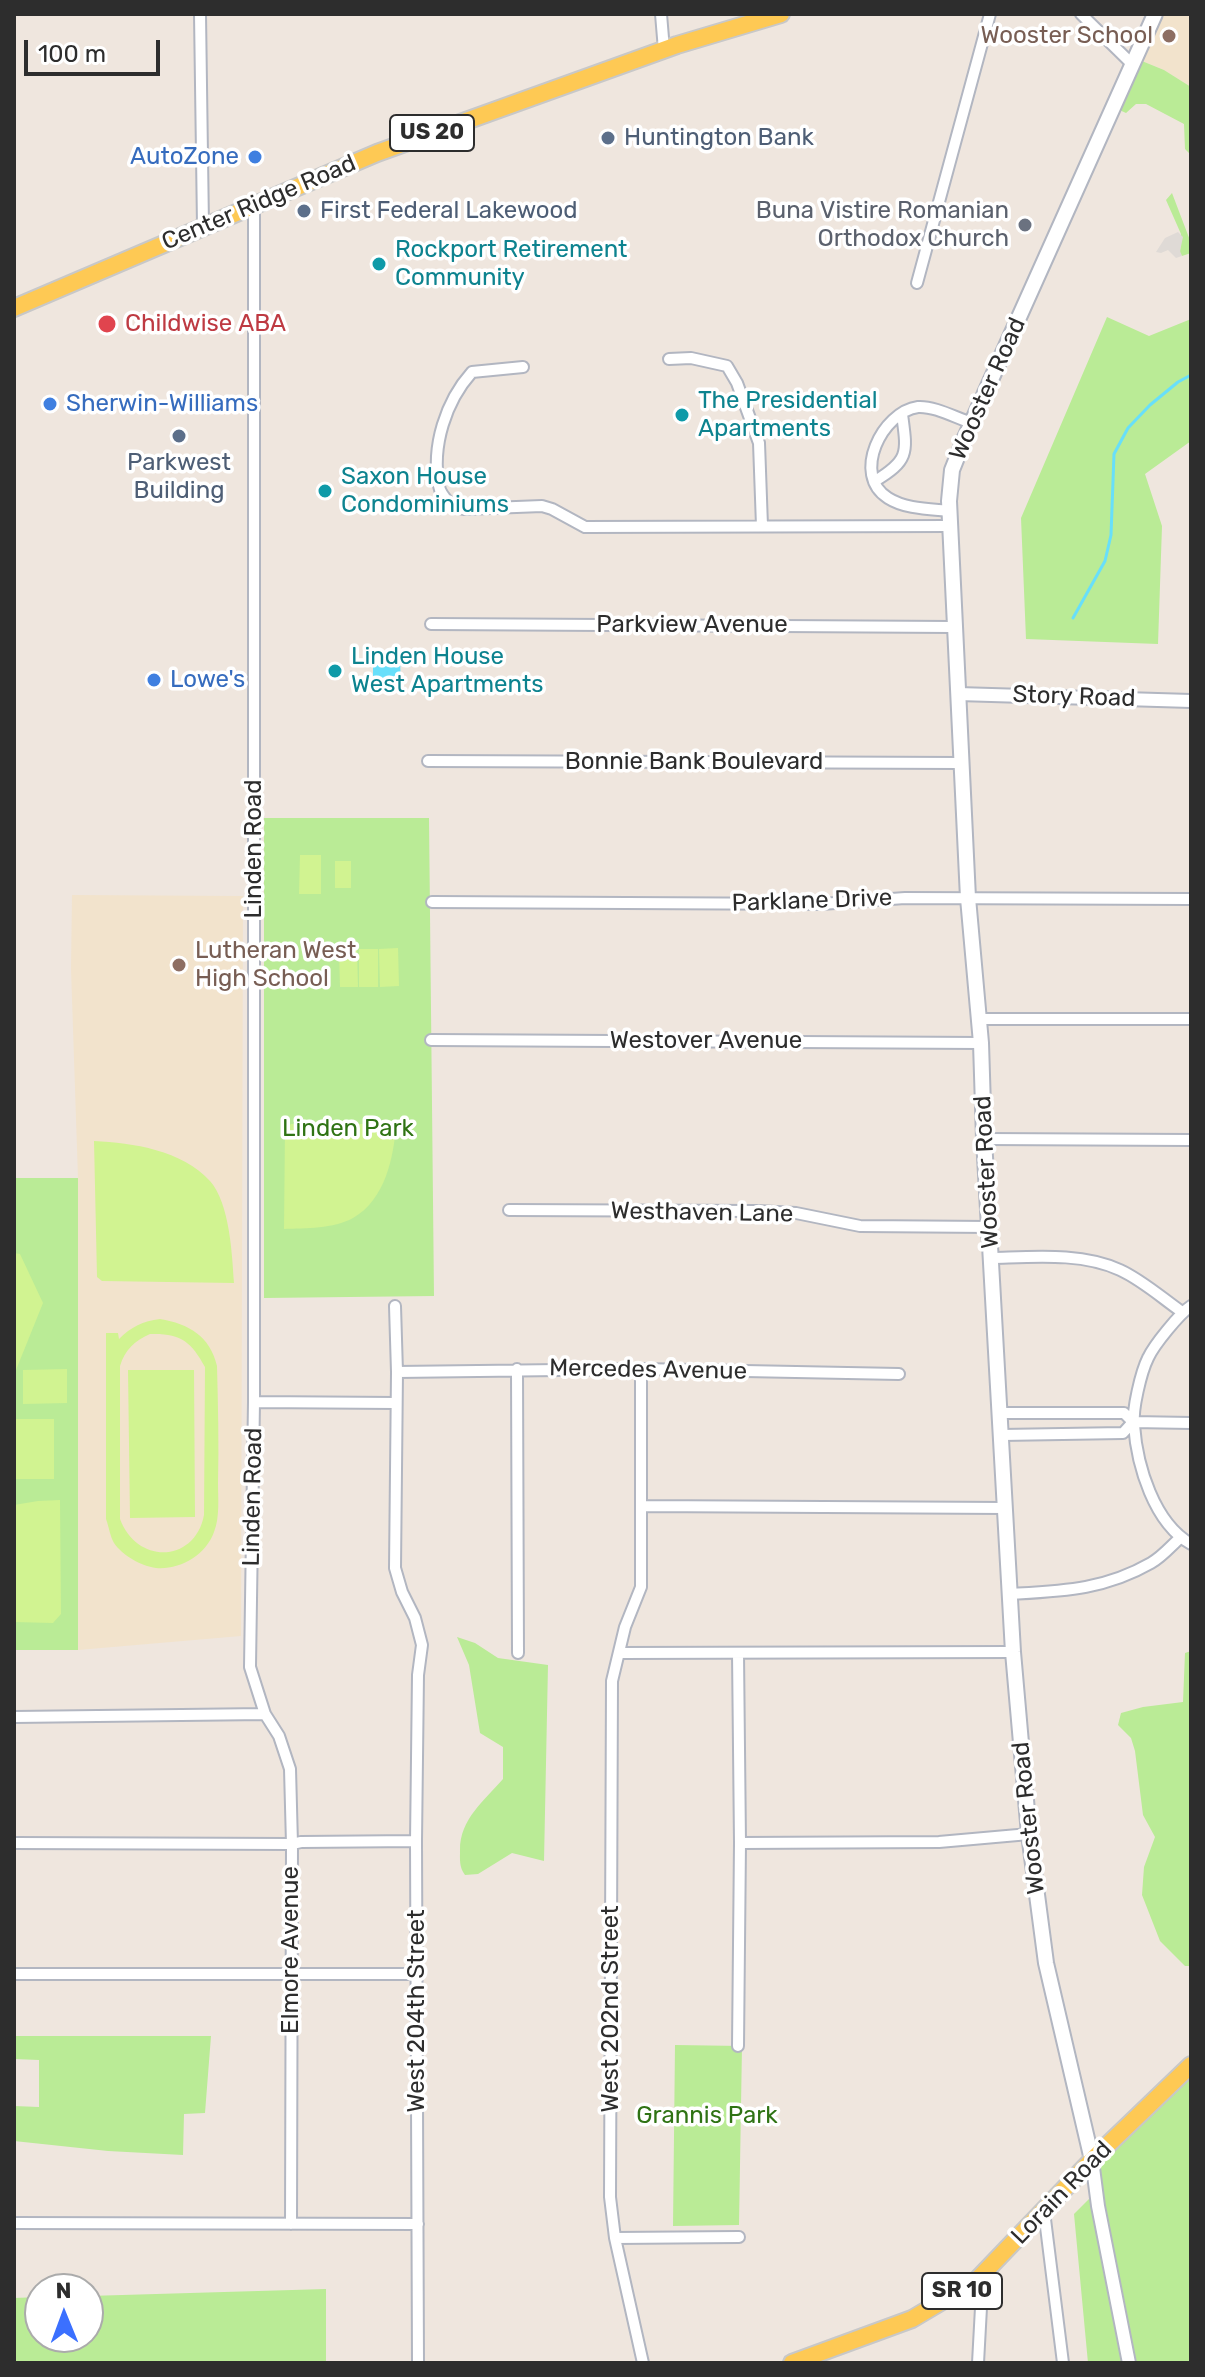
<!DOCTYPE html>
<style>
body{margin:0}
#map{position:relative;width:1205px;height:2377px;overflow:hidden;background:#efe6de;font-family:Rubik,sans-serif}
canvas{display:block}
.frame{position:absolute;inset:0;border:16px solid #2d2d2d;pointer-events:none}
.north{position:absolute;left:24px;top:2273px;width:80px;height:80px;box-sizing:border-box;background:#fff;border:2px solid #ababab;border-radius:50%;rotate:359deg;font-size:22px;font-weight:700;line-height:32px;text-align:center;color:#2d2d2d}
.north::after{content:'';display:block;margin:auto;width:28px;height:36px;background:#3b70ff;clip-path:polygon(50% 0,100% 100%,50% 72%,0 100%)}
.scale{position:absolute;left:24px;top:40px;width:136px;height:36px;box-sizing:border-box;border:4px solid #2d2d2d;border-top:0;padding-left:10px;font-size:24px;line-height:28px;white-space:nowrap;color:#2d2d2d;-webkit-text-stroke:6px #fff;paint-order:stroke}
</style>
<div id="map">
<canvas width="1205" height="2377"></canvas>
<div class="frame"></div>
<div class="north">N</div>
<div class="scale">100 m</div>
</div>
<script>
const c = document.querySelector('canvas').getContext('2d');
c.lineJoin = 'round';
function paint(path, color) { c.fillStyle = color; c.fill(path, 'evenodd'); }
function trace(path, color, width, dash) { c.strokeStyle = color; c.lineWidth = width; c.lineCap = dash ? 'butt' : 'round'; c.setLineDash(dash || []); c.stroke(path); }
function drawText(font, color, halo, rows, align = 'center') {
  c.font = font + ' Rubik,sans-serif'; c.lineWidth = 7; c.setLineDash([]); c.textBaseline = 'middle'; c.strokeStyle = halo; c.fillStyle = color; for (const [text, x, y, turn = 0] of rows) {
    c.save(); c.translate(x, y); c.rotate((+turn || 0) * Math.PI / 180); c.textAlign = isNaN(turn) ? turn : align; if (halo) c.strokeText(text, 0, 0); c.fillText(text, 0, 0); c.restore();
  }
}
paint(new Path2D(`
 M1158 14H1191V87L1164 70 1137 59Z
 M72 895 243 896 241 1636 78 1650V1178L71 969Z`), '#f2e3cc');
paint(new Path2D(`
 M1137 59 1164 70 1191 87V155L1185 149 1184 124 1146 104H1136L1126 113 1115 108Z
 M1172 193 1191 243V253L1182 256 1180 253 1181 234 1166 200Z
 M1107 317 1149 336 1191 319V441L1145 474 1162 526 1158 644 1026 639 1021 518Z
 M264 818H429L434 1296 264 1298Z
 M14 1178H78V1650H14Z
 M457 1637 475 1643 498 1658 548 1665 544 1861 512 1853 478 1874 465 1875C459 1867 460 1860 460 1850 460 1819 484 1801 503 1779V1747L480 1733 469 1665Z
 M1191 1651V1966H1185L1160 1941 1142 1895 1144 1867 1155 1837 1143 1815 1135 1751 1131 1738 1118 1725 1121 1713 1143 1707 1183 1702 1185 1653Z
 M14 2036H211L205 2113 184 2114 183 2155 108 2151 14 2141V2106L39 2107V2060L14 2059Z
 M675 2045 742 2046 739 2225 673 2226Z
 M1191 2076V2363H1088L1074 2214 1099 2189 1093 2160Z
 M326 2289V2363H14V2298L40 2297V2337H88V2296Z`), '#baeb96');
paint(new Path2D(`
 M300 855H321V894H299Z
 M335 861H351V888H335Z
 M398 948 399 986 380 987 379 949Z
 M339 949H357L358 987H340Z
 M359 949H378V987H359Z
 M291 1124H396C394 1157 385 1200 353 1218 333 1229 306 1228 284 1229L285 1130Z
 M94 1141C133 1143 182 1150 210 1181 230 1204 232 1254 234 1283L102 1281 97 1277Z
 M14 1253 20 1254 43 1303 14 1375Z
 M160 1319C189 1324 210 1336 217 1366 218 1405 219 1444 218 1483 218 1498 220 1517 214 1532 206 1555 180 1570 156 1568 141 1566 122 1555 114 1543 110 1536 109 1527 106 1519V1333H118L119 1339C131 1327 143 1321 160 1319ZM150 1334C180 1333 191 1341 205 1367L204 1515C195 1563 137 1565 120 1519V1366C125 1350 134 1341 150 1334Z
 M67 1369V1403L23 1404V1370Z
 M128 1370H194L195 1517 130 1518Z
 M14 1419H54V1479H14Z
 M60 1500 61 1614 53 1623 14 1622V1505L38 1501Z`), '#d1f391');
paint(new Path2D(`
 M1178 232 1183 237 1180 251 1182 256 1176 258 1168 250 1161 253 1156 252 1165 238Z`), '#dfdad6');
paint(new Path2D(`
 M373 656H400L401 691H373Z`), '#68dffa');
trace(new Path2D(`
 M1073 618 1105 561 1111 535 1114 454 1128 428 1150 405 1178 382 1191 375`), '#68dffa', 3);
const minor = new Path2D(`
 M200 14 203 226
 M661 14 664 50
 M1081 14 1132 64
 M254 205V1402L250 1667 265 1714 279 1736 290 1769 292 1844 291 2224
 M917 283 990 14
 M669 359 691 358 727 366 737 383 759 443 762 526
 M523 367 472 372C446 401 431 446 439 486 440 494 447 500 453 507L465 509 542 506 552 509 585 527 949 526
 M875 481C910 460 907 452 902 414
 M949 511C930 509 905 509 888 498 851 475 882 412 918 407 935 406 956 418 972 423
 M431 624 953 627
 M428 761 961 763
 M432 902 821 904 905 898 1191 899
 M979 1019H1191
 M431 1040 981 1043
 M984 1139 1191 1140
 M509 1210 757 1211 796 1213 860 1226 990 1227
 M991 1258C1032 1257 1082 1252 1120 1270 1142 1280 1162 1298 1182 1312
 M395 1306 397 1372 395 1568 402 1592 415 1618 422 1645 418 1675 416 1841 418 2363
 M1191 1306C1179 1314 1154 1345 1148 1358 1141 1372 1132 1410 1134 1425 1137 1466 1154 1523 1191 1544
 M517 1369 518 1653
 M641 1369V1587L625 1627 612 1681 610 2197 615 2238 643 2363
 M397 1372 641 1369 899 1374
 M254 1402 396 1403
 M1000 1413H1124L1133 1422
 M1002 1435 1123 1433 1133 1422 1191 1423
 M642 1506 1006 1508
 M1010 1594C1062 1591 1104 1590 1151 1563 1162 1557 1171 1546 1180 1538
 M619 1653 1013 1652
 M738 1653 740 1843 738 2046
 M14 1717 265 1714
 M14 1843 292 1844 301 1842 416 1841
 M740 1843 939 1842 1029 1834
 M14 1974H418
 M1044 2211 1063 2363
 M14 2223 418 2224
 M615 2238 739 2237
 M976 2281 982 2289 978 2363`);
const tertiary = new Path2D(`
 M958 694 1191 701
 M1092 2160 1098 2206 1129 2363`);
const secondary = new Path2D(`
 M1092 2160 1046 1963 1029 1834 1013 1652 984 1139 981 1043 968 898 949 501 952 470 964 440 1155 14`);
const primary = new Path2D(`
 M14 308 377 153 677 45 781 14
 M792 2363 912 2319 976 2281 1092 2160 1191 2065`);
trace(minor, '#b2b6c1', 14);
trace(tertiary, '#b2b6c1', 16);
trace(secondary, '#b2b6c1', 18);
trace(primary, '#c8c8c8', 20);
trace(minor, '#fff', 10);
trace(tertiary, '#fff', 12);
trace(secondary, '#fff', 14);
trace(primary, '#fec954', 16);
for (const [x, y, r, color] of [
 [1169,36,8,"#8d6e63"],
 [608,138,8,"#5c6f8a"],
 [255,157,8,"#3f7fe0"],
 [304,211,8,"#5c6f8a"],
 [1025,225,8,"#6b7280"],
 [379,264,8,"#0f9aa8"],
 [107,324,10,"#e0444e"],
 [50,404,8,"#3f7fe0"],
 [682,415,8,"#0f9aa8"],
 [179,436,8,"#5c6f8a"],
 [325,491,8,"#0f9aa8"],
 [335,671,8,"#0f9aa8"],
 [154,680,8,"#3f7fe0"],
 [179,965,8,"#8d6e63"]
]) { const dot = new Path2D(); dot.arc(x, y, r, 0, 2 * Math.PI); c.fillStyle = color; c.fill(dot); trace(dot, '#fff', 3); }
for (const [x, y, w] of [
 [432,133,84],
 [962,2291,80]
]) { const box = new Path2D(); box.roundRect(x - w / 2, y - 18, w, 36, 6); c.fillStyle = '#fff'; c.fill(box); trace(box, '#2d2d2d', 2); }
drawText('bold 22px', '#2d2d2d', null, [
 ["US 20",432,133],
 ["SR 10",962,2291]
]);
drawText('24px', '#785e54', '#fff', [
 ["Wooster School",1153,36],
 ["Lutheran West",195,951,"left"],
 ["High School",195,979,"left"]
], 'right');
drawText('24px', '#4e5e75', '#fff', [
 ["Huntington Bank",624,138],
 ["First Federal Lakewood",320,211],
 ["Parkwest",179,463,"center"],
 ["Building",179,491,"center"]
], 'left');
drawText('24px', '#366cbe', '#fff', [
 ["AutoZone",239,157,"right"],
 ["Sherwin-Williams",66,404],
 ["Lowe's",170,680]
], 'left');
drawText('24px', '#2d2d2d', '#fff', [
 ["Center Ridge Road",259,203,-23],
 ["Wooster Road",988,389,-66],
 ["Parkview Avenue",692,625],
 ["Story Road",1074,697,2],
 ["Bonnie Bank Boulevard",694,762],
 ["Linden Road",254,849,-90],
 ["Parklane Drive",812,901,-2],
 ["Westover Avenue",706,1041],
 ["Wooster Road",987,1172,-93],
 ["Westhaven Lane",702,1213,1],
 ["Mercedes Avenue",648,1370,1],
 ["Linden Road",253,1497,-89],
 ["Wooster Road",1029,1818,-96],
 ["Elmore Avenue",291,1950,-90],
 ["West 202nd Street",611,2009,-90],
 ["West 204th Street",417,2011,-90],
 ["Lorain Road",1062,2193,-46]
]);
drawText('24px', '#5b616d', '#fff', [
 ["Buna Vistire Romanian",1009,211],
 ["Orthodox Church",1009,239]
], 'right');
drawText('24px', '#0d838f', '#fff', [
 ["Rockport Retirement",395,250],
 ["Community",395,278],
 ["The Presidential",698,401],
 ["Apartments",698,429],
 ["Saxon House",341,477],
 ["Condominiums",341,505],
 ["Linden House",351,657],
 ["West Apartments",351,685]
], 'left');
drawText('24px', '#be3a42', '#fff', [
 ["Childwise ABA",125,324]
], 'left');
drawText('24px', '#2f7314', '#fff', [
 ["Linden Park",348,1129],
 ["Grannis Park",707,2116]
]);
</script>
